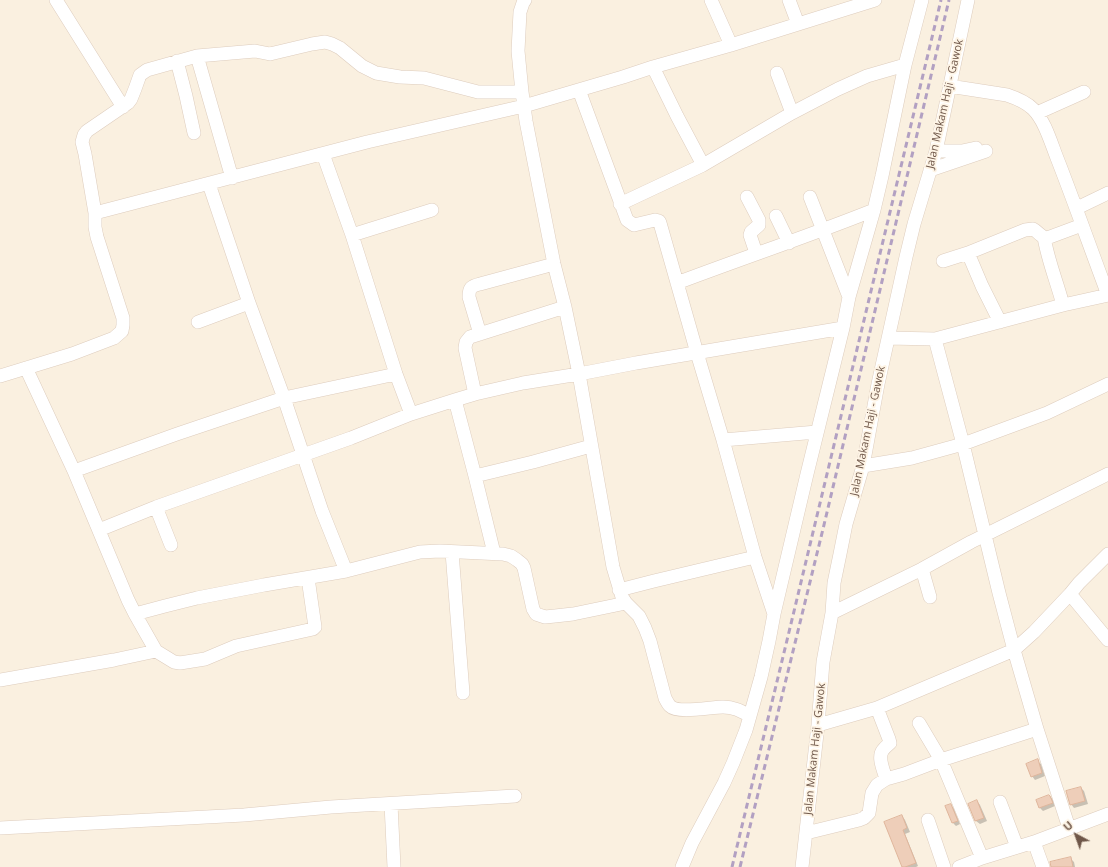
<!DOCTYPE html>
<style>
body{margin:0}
#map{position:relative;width:1108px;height:867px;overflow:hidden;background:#faf0e0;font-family:"Open Sans",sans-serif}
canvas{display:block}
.north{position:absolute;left:1056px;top:815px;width:40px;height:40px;-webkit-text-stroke:3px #fef4e5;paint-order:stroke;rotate:319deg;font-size:11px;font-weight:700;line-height:16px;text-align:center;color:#6f5749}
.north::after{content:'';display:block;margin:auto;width:14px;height:18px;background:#6f5749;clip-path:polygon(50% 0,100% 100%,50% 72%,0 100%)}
</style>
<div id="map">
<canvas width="1108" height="867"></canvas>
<div class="north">U</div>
</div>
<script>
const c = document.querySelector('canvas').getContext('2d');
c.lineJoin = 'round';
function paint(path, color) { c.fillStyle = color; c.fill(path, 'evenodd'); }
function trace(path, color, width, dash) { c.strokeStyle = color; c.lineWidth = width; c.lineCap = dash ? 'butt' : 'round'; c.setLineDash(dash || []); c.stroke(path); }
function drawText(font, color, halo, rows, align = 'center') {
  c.font = font + ' "Open Sans",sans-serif'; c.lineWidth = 3.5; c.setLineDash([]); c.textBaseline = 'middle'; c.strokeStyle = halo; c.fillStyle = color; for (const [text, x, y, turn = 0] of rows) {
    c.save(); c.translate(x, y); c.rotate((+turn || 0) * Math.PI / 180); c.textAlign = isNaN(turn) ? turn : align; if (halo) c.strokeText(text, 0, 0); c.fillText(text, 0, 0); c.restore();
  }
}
paint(new Path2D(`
 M1037 761 1041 764 1045 776 1035 780 1032 776Z
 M1081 788 1084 791 1088 804 1074 808 1071 804Z
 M1050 796 1053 800 1055 806 1043 811 1040 808 1037 801Z
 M977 801 980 805 987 821 980 824 976 821 969 804Z
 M951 805 954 809 960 824 956 826 953 823Z
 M902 816 905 820 910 832 905 834 918 866 916 867H903Z
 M1071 859 1074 862 1075 867H1052Z`), '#0003');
const building = new Path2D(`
 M1038 759 1042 773 1031 777 1026 764Z
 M1081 787 1085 801 1070 805 1066 791Z
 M1049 795 1050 796 1053 803 1039 808 1036 800Z
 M977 800 984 818 975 821 968 804Z
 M951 804 958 821 952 823 945 806Z
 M902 815 907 828 903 830 916 863 905 867H902L884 822Z
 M1071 857 1073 867H1051L1050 862Z`);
paint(building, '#eeceb9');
trace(building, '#dfb59b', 1);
const minor = new Path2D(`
 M56 0 123 107
 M525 0 523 3 520 12 518 51 522 92 526 121 554 264 565 307 579 374 613 567 622 597 626 603 639 616 645 628 650 641 665 698C666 700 668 704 670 706 678 714 711 707 723 707 734 707 741 711 750 716
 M711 0 731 45
 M789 0 798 24
 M197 56 232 178
 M177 61 186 96 194 133
 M653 67 677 116 703 165
 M777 73 792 113
 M949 86 1007 95C1016 98 1026 102 1033 109 1045 121 1051 143 1057 158 1075 204 1091 250 1108 295
 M579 90 627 220 634 225 655 220 659 221 660 223 697 353 723 440 755 557 774 614
 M1037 113 1084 92
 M936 151H962L976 148
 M323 154 352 235 396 374 411 414
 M930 170 986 151
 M209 184 249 303 284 398 322 511 346 571
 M747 197 759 220V225L751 232 750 235 756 253
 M810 197 849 297
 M620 204 703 165 792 113 838 89 867 76 905 65
 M1077 208 1108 193
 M95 213 367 142 524 106 623 77 653 67 731 45 875 0
 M776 216 789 243
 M352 235 432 210
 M1044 237C1048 261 1057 282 1063 305
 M968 253 982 286 1000 322
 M943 261 968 253 1025 230 1033 229C1039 232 1040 237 1047 238L1082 225
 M677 283C743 258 809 236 874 210
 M198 322 249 303
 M480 334 469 297C469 288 471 286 480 284L554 264
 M888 338 935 339 1063 305 1108 295
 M935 339 963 444 999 593 1014 650 1037 729 1069 828
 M26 368 74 471 128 600 135 614 165 606 197 598 264 585 346 571 420 552 440 551 503 554 511 556 517 560 522 564 524 568 533 609 536 614 545 617 555 616 573 614 626 603
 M0 376 72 354 114 338 122 331 123 325V318L97 237 95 227V213L85 154 82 142 84 135 87 131 128 103 131 99 135 89 140 75 147 70 197 56 255 51 270 54 274 53 312 44 325 42 332 44 340 48 362 66 376 73 400 77 424 78 478 92H522
 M475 394 465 348 466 342 470 337 565 307
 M455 400 475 476 494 553
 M723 440 817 432
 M863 466 912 458 963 444 1047 413 1108 384
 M74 471 177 434 284 398 396 374
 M475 476 533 462 591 446
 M156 507 171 545
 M99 530 156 507 351 438 411 414 455 400 475 394 523 383 579 374 636 363 843 328
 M452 552 463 693
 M922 569 930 597
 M619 590 654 581 755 557
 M1070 594 1108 640
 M832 613 922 569 971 542 1108 474
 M135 614 156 651 174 662 180 663 205 659 236 646 313 629 315 627 308 578
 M0 680 114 660 156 651
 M877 708 889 739 890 743C888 745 885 747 883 750 877 757 884 771 886 779
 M919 723 941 760 982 858
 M818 725 877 708 1014 650 1034 632 1070 594 1079 583 1108 554
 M1000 802 1017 847
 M391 804 394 867
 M928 820 944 867
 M0 828 244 815 331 807 515 796
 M806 833 859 820 864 818 869 813 872 793 877 785 886 779 904 774 941 760 1037 729
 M1034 842 1043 867
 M682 867 692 843 724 783 733 763 746 730 761 677 769 641 774 614 807 474 843 328 849 297 874 210 882 176 905 65 922 0
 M802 867 818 725 823 662 832 613 834 583 840 554 846 524 863 466 878 384 906 257 914 224 936 151 968 0
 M959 867 982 858 1034 842 1108 814`);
trace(minor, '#ddccbd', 14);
trace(minor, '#fff', 13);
trace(new Path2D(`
 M732 867 789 632 941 0
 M740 867 823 529 949 0`), '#b2a0c2', 3, [6, 4]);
drawText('11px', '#6f5749', '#fef4e5', [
 ["Jalan Makam Haji - Gawok",945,104,-77],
 ["Jalan Makam Haji - Gawok",868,431,-78],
 ["Jalan Makam Haji - Gawok",815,749,-84]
]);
</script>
